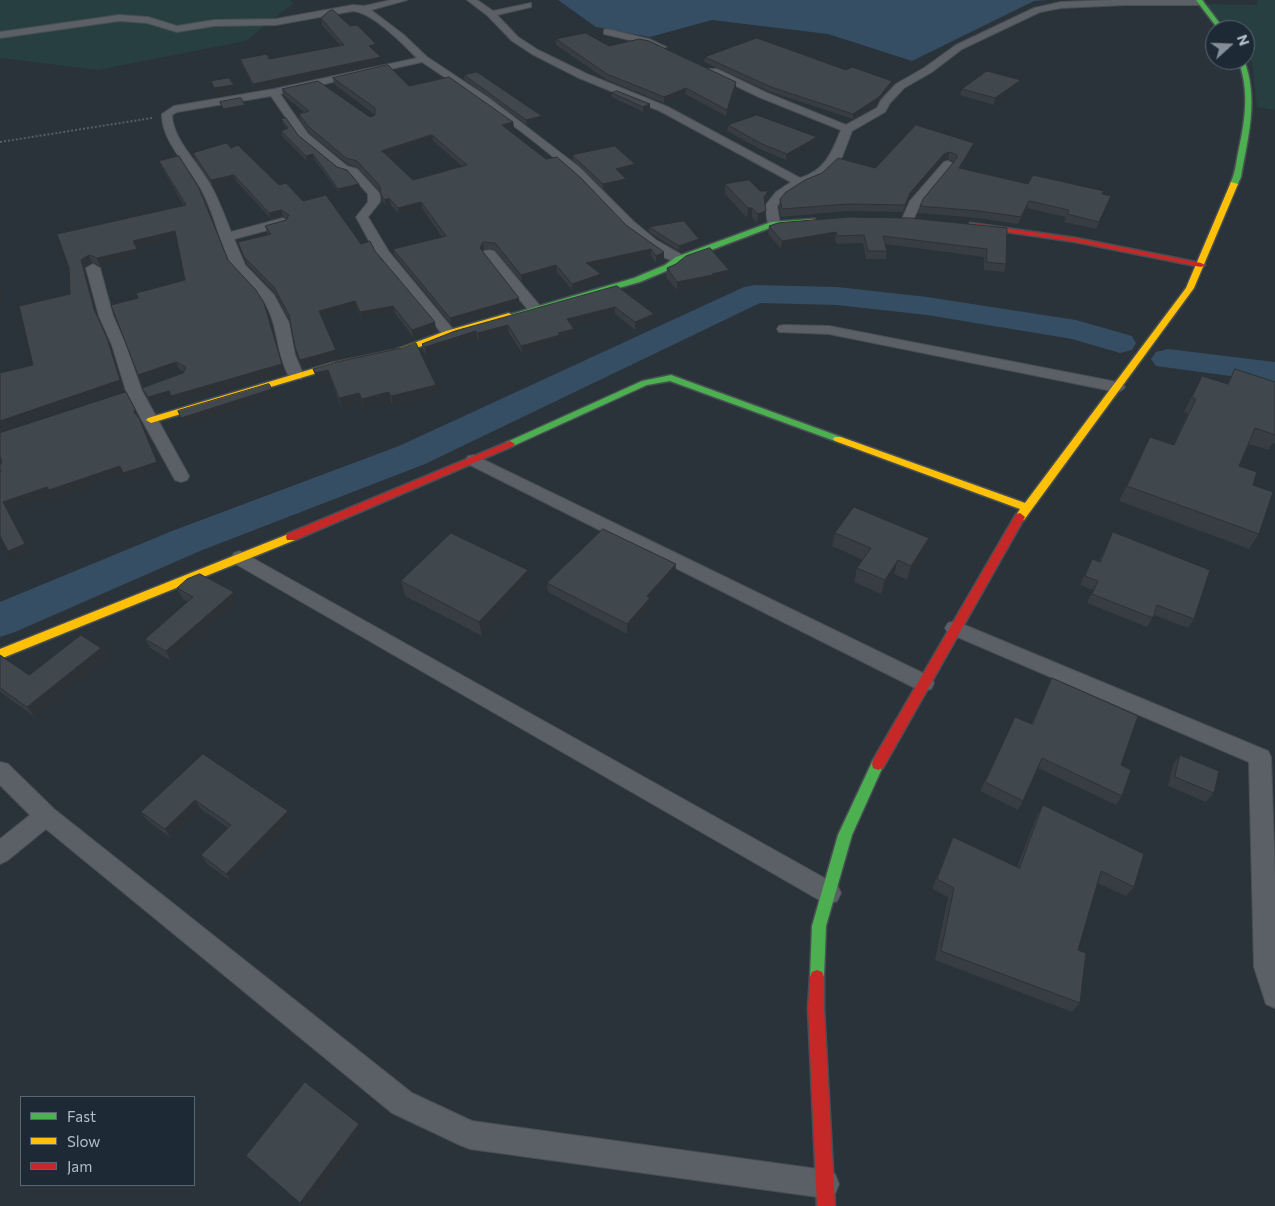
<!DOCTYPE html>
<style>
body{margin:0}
#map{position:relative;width:1275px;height:1206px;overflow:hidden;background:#2a323a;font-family:Commissioner,sans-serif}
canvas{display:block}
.legend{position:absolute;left:20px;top:1096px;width:175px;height:90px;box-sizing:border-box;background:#1d2a35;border:1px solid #596671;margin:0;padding:6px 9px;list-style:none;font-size:15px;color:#b4bfca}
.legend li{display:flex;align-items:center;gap:10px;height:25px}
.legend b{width:25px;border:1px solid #596671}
.north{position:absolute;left:1205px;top:20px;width:50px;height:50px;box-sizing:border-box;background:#1d2a35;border:1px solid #596671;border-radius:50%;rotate:70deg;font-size:14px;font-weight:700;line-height:20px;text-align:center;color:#b4bfca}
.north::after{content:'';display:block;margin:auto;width:18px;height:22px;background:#848e98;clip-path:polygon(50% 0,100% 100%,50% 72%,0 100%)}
</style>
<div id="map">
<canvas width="1275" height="1206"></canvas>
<ul class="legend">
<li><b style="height:6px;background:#4caf50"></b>Fast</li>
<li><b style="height:6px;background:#ffc107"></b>Slow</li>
<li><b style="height:6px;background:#c62828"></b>Jam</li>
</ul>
<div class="north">N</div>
</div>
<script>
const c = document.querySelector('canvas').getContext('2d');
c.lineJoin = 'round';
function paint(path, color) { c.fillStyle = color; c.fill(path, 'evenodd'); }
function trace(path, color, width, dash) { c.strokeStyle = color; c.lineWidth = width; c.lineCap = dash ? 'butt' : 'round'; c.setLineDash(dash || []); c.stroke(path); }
paint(new Path2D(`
 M0 0H290L294 3 246 41 98 70 0 58Z
 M1258 0H1275V110L1257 107 1252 62 1245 53V30H1227L1207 4 1257 5Z`), '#273f40');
paint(new Path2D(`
 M558 0H1047L1034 1 912 61 828 34 712 20 650 37 596 27Z`), '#364e63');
paint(new Path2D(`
 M755 285 837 287 927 297 1076 320 1132 336 1136 343 1132 350 1120 353 1072 339 927 315 837 305 760 303 425 464 200 551 15 632 0 637V602L172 531 399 446 744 287Z
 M1168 349 1275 362V382L1156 366 1151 359 1156 352Z`), '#364e63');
const street = new Path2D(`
 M391 0H407L371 10 404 35 427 57 489 98 579 167 633 221 656 240 684 256 686 259 684 262C662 267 616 218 602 203 592 193 581 181 570 171 524 131 473 96 422 62L280 94 308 134 347 166 357 169 380 194V202L368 217 389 252 456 333 454 336H444L378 257 356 217 368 202V194L349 173 339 170 300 138 271 96 177 112 172 115C173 141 200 164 211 186 219 200 225 217 231 232L283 218 289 222 287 225 234 239 245 265 274 295 289 323 295 355 304 376 301 379H291C275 356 280 325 263 300 255 288 240 279 232 266 218 240 214 209 198 184 186 164 161 139 162 114L174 106 274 89 417 58C402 43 373 13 353 11L276 25 214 26 177 32 147 23 119 21 0 38V32L119 15 148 17 177 26 214 20 276 19 353 5 364 6Z
 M467 0H477L493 11 531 3V7L497 15 518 37 538 50 587 74 668 107 800 178C825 171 832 152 841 130L759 97 709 73V69H717L767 93 846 125 877 108 881 100 896 84 924 68 956 45 1034 8 1061 2 1111 0H1203L1204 2 1200 5H1125L1061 8 1040 12 962 49 932 72 904 88 890 103 885 112 852 131 842 157 820 179 803 185 784 198 777 206 780 224 774 228 768 224 765 206 776 192 791 182 660 111 579 78 532 54 512 41 488 16Z
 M607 29 649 39 666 47 661 50 643 43 604 34V30Z
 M948 161 954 164 920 205 912 222H904L902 219 910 201 944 162Z
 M489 250 494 251 540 306 542 309 540 312H530L484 257 482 254 484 251Z
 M93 264 100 268 113 316 126 345 142 391 189 476 187 480 181 482 175 480 126 391 112 345 99 316 86 268Z
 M784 325 829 326 1117 382 1122 384 1125 387 1122 390 1117 392 829 334 779 332 777 329 779 326Z
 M474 455 931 677 934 683 931 689 924 691 917 689 468 464 466 460 468 456Z
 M240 551 837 885 841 893 837 901 829 904 821 901 234 563 231 558 234 553Z
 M955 621 1268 751 1271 757 1275 875V1008L1266 1004 1254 967 1249 762 948 633 945 628 948 623Z
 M0 762 8 764 54 809 412 1093 472 1121 825 1170 835 1174 839 1184 835 1194 825 1198 470 1149 460 1145 392 1113 46 829 8 860 0 864V839L30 815 0 785Z`);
const fast = new Path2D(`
 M1196 0H1202L1225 30H1219Z
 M1238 60H1244C1259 99 1248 137 1241 177L1237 186H1234L1230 184C1235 174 1236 164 1238 153 1245 121 1250 91 1238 60Z
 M812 219H815V223L775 226 682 261 671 269 640 282 512 318 509 319 505 316 634 278 665 265 676 257 771 222Z
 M671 375 841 437 843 439 841 441H835L670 381 647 385 513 446H507L505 444 507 442 642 381Z
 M878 758 883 760 884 764 852 835 826 926 824 977 822 982 817 984 812 982 810 977 812 926 838 835 873 760Z`);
const slow = new Path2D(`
 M1231 182 1238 184 1194 288 1024 520 1020 521 1015 517 1020 509 835 441 833 439 835 437H841L1025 503 1186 288Z
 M509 313 513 316 512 318 452 335 400 354 337 367 151 423 146 420 148 418 332 363 395 350 446 331Z
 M291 533 295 534 296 537 295 540 0 659V649Z`);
const jam = new Path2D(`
 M970 223 1076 238 1201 263 1205 265 1201 267 1076 242 973 227H970Z
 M510 441 515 444 513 446 295 540H287L286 537 287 534Z
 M1020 513 1025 517 883 768 878 770 873 768 872 764 873 760 1016 514Z
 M817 970 822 972 824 977V1008L835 1206H817L808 1008 810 977 812 972Z`);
trace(street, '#484e54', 2);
trace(fast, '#484e54', 3);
trace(slow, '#484e54', 3);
trace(jam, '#484e54', 3);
trace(new Path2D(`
 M0 142 152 118`), '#585f64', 2, [2, 2]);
paint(street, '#5b6067');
paint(fast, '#4caf50');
paint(slow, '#ffc107');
paint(jam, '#c62828');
paint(new Path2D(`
 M321 18 350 26 376 44 377 51 375 52 382 64 255 90 242 65 240 59H269L341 46 322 25Z
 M556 39 609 46 736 88 726 116 685 94 664 103 607 80 556 45Z
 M705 57 846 70 892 81 891 86 878 102 853 119 771 92 704 62Z
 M464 75 542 116V120L527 125 464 79Z
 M333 78 409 86 513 122 514 128 508 130 626 225 664 259 656 263 651 256 593 268 601 281 572 290 557 272 522 282 495 250 484 249 482 252 519 298V305L451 324 395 256 393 249 442 237 422 208 399 214 391 205 386 206 382 201 380 192 358 168 348 164 309 133 300 120 299 114 304 112 283 95 282 89 370 117 375 115 334 84ZM433 141 462 166 413 180 388 156Z
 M1019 86 994 105 960 95 962 89Z
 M612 93 650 104V109L643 112 612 97Z
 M281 119 298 135 337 167 359 184 360 188 339 193 314 159 307 161 282 136 281 131 287 129 283 124Z
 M728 125 816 143 786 160 762 150 727 131Z
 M916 125 972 150 961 168 1028 184 1103 194 1111 196 1096 229 1064 222 1066 217 1027 208 1018 224 978 218 918 213 920 206 954 162 948 159 943 161 909 200 903 212 848 211 781 217 779 207 780 199 875 168Z
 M231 148 279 185 303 201 361 244 375 251 436 329 413 337 395 313 362 319 357 308 322 317 338 357 302 367 295 347 289 320 276 294 247 264 238 242 268 235 265 226 286 220V219L283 216 271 219 236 181 213 187 195 159 193 153Z
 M572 155 635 164V169L619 173 626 184 603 189 573 160Z
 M159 161 228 260 285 372 175 404 172 398 151 404 142 388 183 373 184 372 179 369 141 383 138 375 185 280 177 238 137 248 140 256 100 266 92 262 84 267 97 316 110 346 124 388 0 430V373L33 365 70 294 69 268 57 234 184 206 162 168Z
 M725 184 760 191H768L767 200 765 203V220L757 223 752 217 747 218 725 194Z
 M769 226 1007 228 1006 264 1004 272 984 270V257L885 244 887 251 886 259H866L863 243 837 244 835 240 781 249 768 234Z
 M649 227 699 244 679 251 649 232Z
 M667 268 728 279 712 282V284L677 290 666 277Z
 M617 286 654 322 635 330 615 314 572 326 575 336 560 340V343L522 353 509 333 479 341 477 338 426 355 423 351 422 344Z
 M313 369 436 385 438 395 393 406 391 402 364 409 362 402 341 408 331 380 318 383Z
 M1235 369 1275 382V444L1273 443 1268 450 1249 444 1239 466 1253 485 1259 534 1249 549 1119 501 1150 437 1173 445 1188 413 1184 412 1202 376 1227 384Z
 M1113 532 1194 619 1188 628 1154 615 1147 627 1087 603 1093 590 1080 585 1092 559 1099 561Z
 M835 533 925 552 907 580 894 574 881 594 854 582 857 568 863 560 832 546Z
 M675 574 650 602V607L627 634 548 592 547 583Z
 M401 581 530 584 482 636 405 596Z
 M177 588 238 602 171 661 150 648 145 639 188 602 182 598Z
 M101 648 108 657 35 717 0 692V655L29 675Z
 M1052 678 1121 765 1122 796 1116 805 1038 768 1023 801 1018 810 980 791 1011 726 1031 724Z
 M203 754 292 820 232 882 207 864 201 855 228 828 201 809 171 838 148 821 141 812Z
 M1180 755 1214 793 1206 802 1168 786 1173 764Z
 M1043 805 1134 887 1126 896 1097 883 1078 950 1080 1003 1072 1012 935 960 948 897 932 889 948 848 953 837 1017 867 1037 815Z`), '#373d42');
paint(new Path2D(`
 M376 44 377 51 371 53 369 46Z
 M381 57 382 64 255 90 253 84Z
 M1021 80 1019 86 994 105 995 98Z
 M892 81 891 86 878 102 853 119V114Z
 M736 82V88L726 116 727 110Z
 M234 85 236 93 217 97 214 88Z
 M686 88 685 94 664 103V97Z
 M650 104V109L643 112V107Z
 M245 105 246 109 224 114 223 109Z
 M542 116V120L527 125 526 120Z
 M513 122 514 128 503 131 502 125Z
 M432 135 433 141 383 157 382 151Z
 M817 137 816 143 786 160 787 154Z
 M974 143 972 150 957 175 959 168Z
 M949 152 948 159 943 161 909 200 903 212 905 205 910 193 944 154Z
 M313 154 314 159 307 161 306 156Z
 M635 164V169L616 174V169Z
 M234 175 236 181 213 187 211 180Z
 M626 179V184L603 189V184Z
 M359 184 360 188 339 193 338 189Z
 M768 191 767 200 763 206 764 197Z
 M1111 196 1109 204 1096 229 1099 222Z
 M389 198 391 205 386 206 385 200Z
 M1029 201 1027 208 1018 224 1021 217Z
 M421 202 422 208 399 214 398 208Z
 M748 208H752V217L747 218Z
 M281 210 283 216 271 219 269 213Z
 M766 211 765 220 757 223 758 214Z
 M175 231 178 238 136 248 133 241Z
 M836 232 835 240 781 249 782 241Z
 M699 239V244L679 251V246Z
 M483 242 484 249 480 255V248Z
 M137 249 140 256 100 266 97 258Z
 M651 249V256L586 270V263Z
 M664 252V259L656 263V256Z
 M89 255 92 262 84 267 97 316 110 346 124 388 0 430V421L94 309 81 260Z
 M556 265 557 272 522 282 521 275Z
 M729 270 728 279 712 282V284L677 290V282Z
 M601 274V281L572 290V284Z
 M0 283 3 288 0 315Z
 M519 298V305L451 324 450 318Z
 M355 301 357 308 321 318 319 311Z
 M264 303 285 372 175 404 171 396Z
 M393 306 395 313 362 319 360 312Z
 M615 307V314L567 327V319Z
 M654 314V322L635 330V322Z
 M435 322 436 329 413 337 412 330Z
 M508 325 509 333 479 341 478 333Z
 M574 329 575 336 560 340V343L522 353 521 346 558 333Z
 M476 331 477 338 426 355 425 347Z
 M336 350 338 357 302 367 300 360Z
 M176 362 179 369 141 383 138 375Z
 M328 370 331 380 318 383 315 373Z
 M436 385 438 395 393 406 391 396Z
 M272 389 275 398 185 427 181 418Z
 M169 391 172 398 151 404 148 397Z
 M389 392 391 402 364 409 362 399Z
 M359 393 362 402 341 408 339 398Z
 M135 409 139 417 138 421 134 412Z
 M139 418 161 470 128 481 124 475 54 499 52 496 9 511 31 552 14 560 8 551 3 502Z
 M929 538 925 552 907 580 911 566Z
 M898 560 894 574 881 594 885 580Z
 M676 564 675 574 650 602V607L627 634V624L647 596Z
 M528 570 530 584 482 636 479 622Z
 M234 592 238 602 171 661 166 651Z
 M101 648 108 657 35 717 27 707Z
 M195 800 201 809 171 838 165 829Z
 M288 811 292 820 232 882 226 874Z
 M359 1124 365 1132 311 1206H304L300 1203Z`), '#2d3236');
const building = new Path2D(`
 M333 10 350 26 357 25 376 44 369 46 381 57 253 84 240 59 267 54 269 59 344 45 321 18 329 11Z
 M586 33 609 46 639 39 649 41 736 82 727 110 686 88 664 97 607 74 556 39Z
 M757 38 846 70 852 67 892 81 879 97 853 114 771 87 705 57Z
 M388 65 409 86 449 77 513 122 502 125 546 159 557 157 581 178 626 225 664 252 656 256 651 249 586 263 601 274 572 284 556 265 521 275 495 243 483 242 480 248 519 298 450 318 393 249 446 236 421 202 398 208 389 198 385 200 381 195 380 186 357 161 346 158 308 126 299 114 309 111 282 89 318 81 370 117 375 115V108L333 78ZM432 135 467 165 413 180 382 151Z
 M987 71 1021 80 995 98 962 89Z
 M477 72 542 116 526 120 464 75Z
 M229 78 234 85 214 88 211 81Z
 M617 91 650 104 643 107 612 93Z
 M241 98 245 105 223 109 220 102Z
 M757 115 817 137 787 154 762 144 728 125Z
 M286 118 298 135 337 167 347 170 359 184 338 189 313 154 306 156 281 131 288 128 281 119Z
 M916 125 974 143 959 168 1028 184 1033 175 1104 191 1102 194 1111 196 1099 222 1067 214 1069 210 1029 201 1021 217 980 211 920 206 923 199 957 158V155L949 152 944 154 910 193 905 205 849 204 782 209 780 199 786 192 805 180 822 173 838 158 875 168Z
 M227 143 231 148 238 145 279 185 286 183 303 201 326 195 361 244 370 241 375 251 435 322 412 330 393 306 360 312 355 301 319 311 336 350 300 360 295 347 289 315 274 287 244 257 238 242 271 234 265 226 286 220 289 215 281 210 269 213 234 175 211 180 193 153Z
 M615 146 635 164 616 169 626 179 603 184 572 155Z
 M179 156 199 188 228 260 256 290 264 303 282 364 171 396 169 391 148 397 142 388 183 373 186 367 176 362 138 375 111 305 138 298 136 293 185 280 175 231 133 241 137 249 97 258 89 255 81 260 94 309 107 338 120 380 0 421V373L33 365 19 306 70 294 69 268 57 234 186 205 159 161Z
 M749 180 760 191H768L764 197 766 211 758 214 752 208H748L725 184Z
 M849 217 910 218 1007 228 1006 264 986 262 987 249 883 236 887 251H868L864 235 838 236 836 232 782 241 769 226 778 223Z
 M684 221 699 239 679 246 649 227Z
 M710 248 729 270 712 274 713 275 677 282 667 268 676 264 686 256Z
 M617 286 654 314 635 322 615 307 567 319 574 329 558 333 560 335 521 346 508 325 478 333 476 331 425 347 422 344 455 331Z
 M416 343 436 385 391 396 389 392 362 399 359 393 339 398 328 370 315 373 313 369 337 362 402 348Z
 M1235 369 1275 382V435L1255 428 1239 466 1257 472 1253 485 1273 492 1259 534 1127 486 1150 437 1174 445 1196 399 1192 397 1202 376 1228 384Z
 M269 384 272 389 181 418 178 411Z
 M126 392 135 409 134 412 139 418 157 462 123 473 120 466 49 490 47 487 3 502 25 544 8 551 0 536V473L1 472 0 469V464L2 463 0 456V433Z
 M854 507 929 538 911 566 898 560 885 580 857 568 871 548 835 533Z
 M603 529 676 564 647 596 650 598 627 624 547 583Z
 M1113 532 1210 570 1194 619 1157 605 1153 618 1092 594 1098 581 1085 576 1092 559 1100 562Z
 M451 533 528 570 479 622 401 581Z
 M200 574 234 592 166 651 145 639 193 597 177 588 187 579Z
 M81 635 101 648 27 707 0 688V655L29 675Z
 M1052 678 1138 716 1121 765 1131 770 1122 796 1042 758 1023 801 985 782 1015 717 1032 724Z
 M203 754 288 811 226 874 201 855 231 825 195 800 165 829 141 812Z
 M1180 755 1219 771 1214 793 1175 777Z
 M1043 805 1144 854 1134 887 1101 871 1078 950 1086 953 1080 1003 941 951 954 888 937 879 953 837 1019 868Z
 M305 1082 359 1124 300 1203 246 1156Z`);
paint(building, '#40474d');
trace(building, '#2d3236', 1);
</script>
